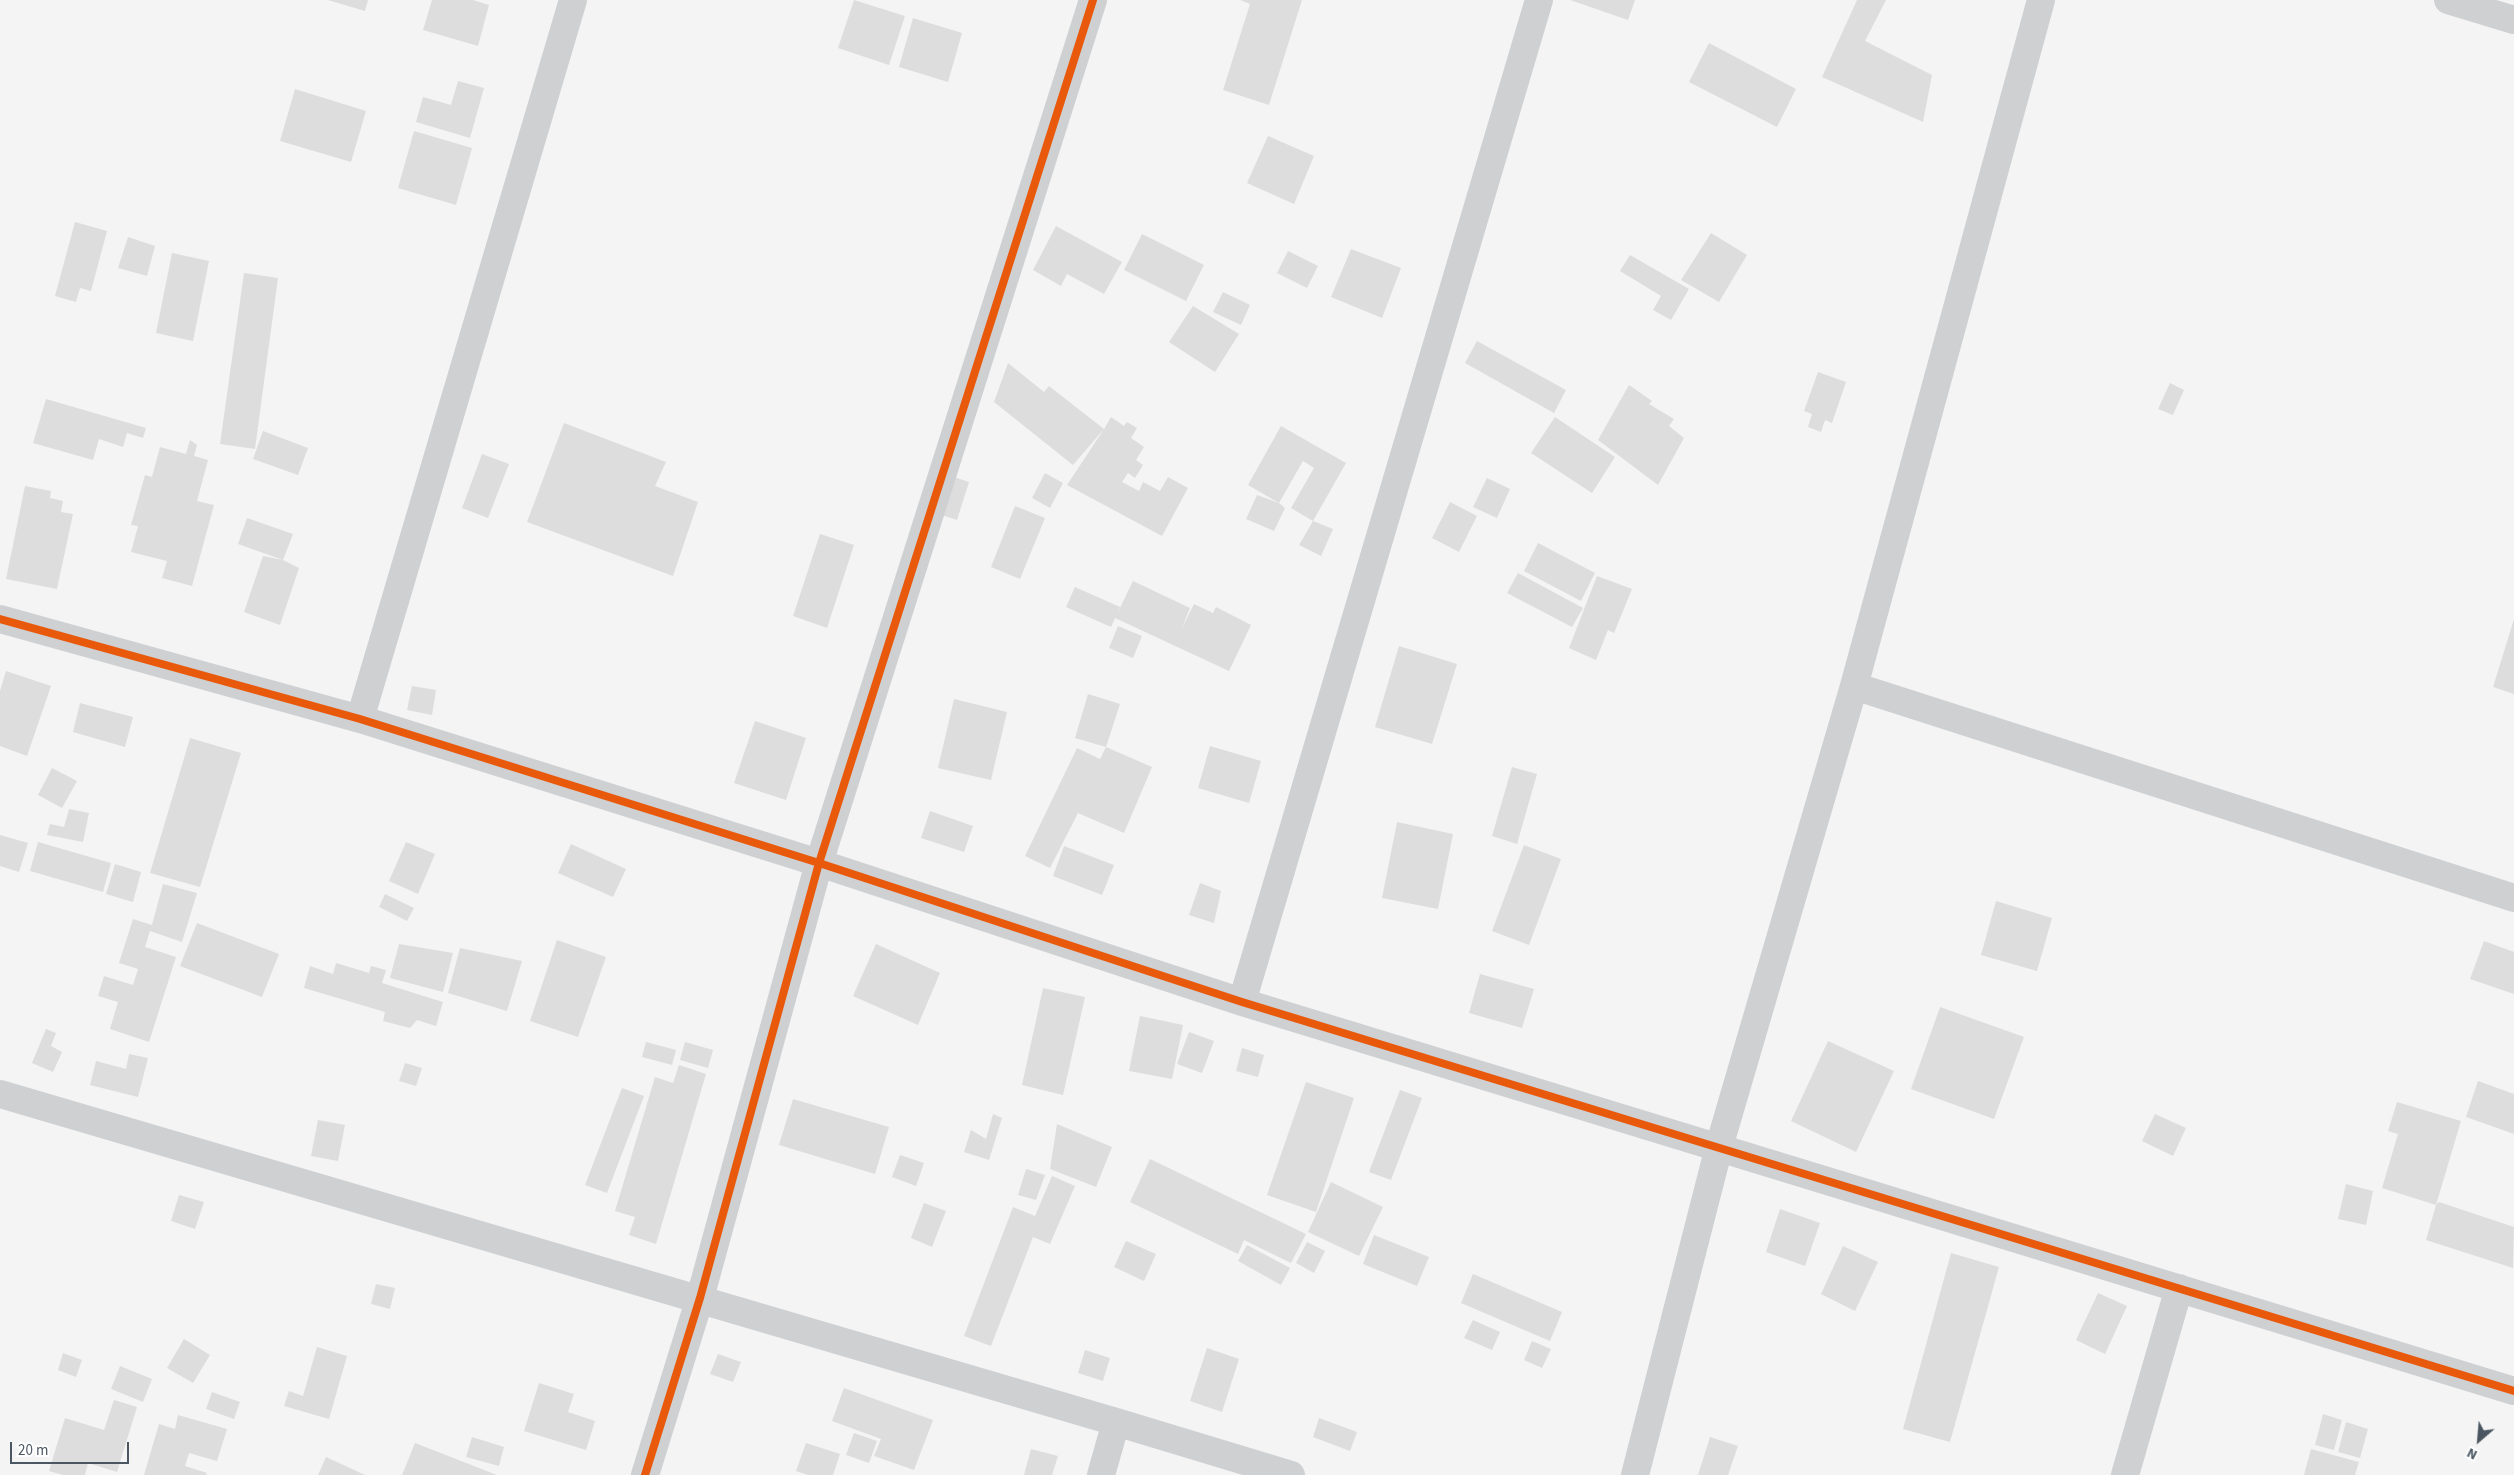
<!DOCTYPE html>
<style>
body{margin:0}
#map{position:relative;width:2514px;height:1475px;overflow:hidden;background:#f4f4f4;font-family:"Source Sans 3",sans-serif}
canvas{display:block}
.north{position:absolute;left:2454px;top:1415px;width:50px;height:50px;-webkit-text-stroke:4px #fff;paint-order:stroke;rotate:207deg;font-size:14px;font-weight:700;line-height:20px;text-align:center;color:#4a5661}
.north::after{content:'';display:block;margin:auto;width:18px;height:22px;background:#4a5661;clip-path:polygon(50% 0,100% 100%,50% 72%,0 100%)}
.scale{position:absolute;left:10px;top:1442px;width:119px;height:22px;box-sizing:border-box;border:2px solid #4a5661;border-top:0;padding-left:6px;font-size:15px;line-height:18px;white-space:nowrap;color:#4a5661;-webkit-text-stroke:4px #fff;paint-order:stroke}
</style>
<div id="map">
<canvas width="2514" height="1475"></canvas>
<div class="north">N</div>
<div class="scale">20 m</div>
</div>
<script>
const c = document.querySelector('canvas').getContext('2d');
c.lineJoin = 'round';
function paint(path, color) { c.fillStyle = color; c.fill(path, 'evenodd'); }
function trace(path, color, width, dash) { c.strokeStyle = color; c.lineWidth = width; c.lineCap = dash ? 'butt' : 'round'; c.setLineDash(dash || []); c.stroke(path); }
paint(new Path2D(`
 M328 0H368L365 11Z
 M432 0H473L489 5 478 46 423 30Z
 M854 0 905 16 889 65 838 48Z
 M1240 0H1302L1269 105 1223 90 1250 4Z
 M1570 0H1635L1628 20Z
 M1857 0H1886L1865 41 1932 75 1923 122 1822 77Z
 M913 18 962 33 948 82 899 67Z
 M1709 43 1796 89 1777 127 1689 82Z
 M458 81 484 88 470 138 416 122 423 97 451 105Z
 M295 89 366 111 351 162 280 141Z
 M414 131 472 148 456 205 398 188Z
 M1268 136 1314 156 1294 204 1247 183Z
 M75 222 107 231 91 291 80 288 76 302 55 296Z
 M1056 226 1122 262 1104 294 1067 274 1061 286 1033 270Z
 M1711 233 1747 255 1719 302 1681 280Z
 M1142 234 1204 265 1186 301 1124 270Z
 M128 237 155 246 147 276 118 268Z
 M1351 249 1401 268 1382 318 1331 297Z
 M1288 251 1318 266 1307 288 1277 273Z
 M172 253 209 261 193 341 156 333Z
 M1630 255 1689 289 1671 320 1653 310 1661 296 1620 271Z
 M244 273 278 278 255 449 220 444Z
 M1223 292 1250 305 1241 325 1213 312Z
 M1193 306 1239 334 1215 372 1169 342Z
 M1477 341 1566 390 1554 413 1465 363Z
 M1008 363 1044 392 1049 386 1104 429 1111 417 1124 426 1127 422 1137 428 1131 438 1144 447 1136 460 1143 465 1135 478 1128 473 1122 482 1139 491 1143 482 1160 491 1168 477 1188 488 1162 536 1067 485 1104 429 1073 465 994 402Z
 M1818 372 1846 382 1832 423 1825 420 1821 432 1808 427 1812 414 1804 411Z
 M2170 383 2184 390 2173 415 2158 409Z
 M1629 385 1652 401 1649 404 1674 419 1669 426 1684 438 1658 485 1598 440Z
 M46 399 146 428 143 438 127 433 123 447 99 439 93 460 33 443Z
 M1555 417 1615 457 1592 493 1531 453Z
 M564 423 666 462 655 486 698 502 673 576 527 522Z
 M1281 426 1346 463 1313 521 1291 508 1314 468 1303 461 1279 503 1248 485Z
 M263 431 308 448 298 475 253 459Z
 M190 440 197 445 194 456 208 460 197 501 214 505 192 586 162 578 167 561 131 552 138 526 131 525 145 475 152 477 160 447 186 454Z
 M482 454 509 464 488 518 462 508Z
 M1045 473 1063 483 1050 508 1032 498Z
 M945 474 969 482 957 520 932 512Z
 M1487 478 1510 489 1497 518 1473 507Z
 M25 486 51 491 50 498 63 501 61 512 73 514 57 589 6 579Z
 M1257 495 1279 503 1285 508 1274 531 1246 519Z
 M1450 502 1477 516 1459 552 1432 538Z
 M1015 506 1045 518 1020 579 991 567Z
 M247 518 293 534 283 560 238 544Z
 M1313 521 1333 529 1321 556 1299 545Z
 M820 534 854 545 827 628 793 616Z
 M1538 543 1595 573 1581 601 1524 571Z
 M263 556 283 560 299 568 280 625 244 612Z
 M1518 573 1583 608 1572 627 1507 593Z
 M1597 576 1632 589 1614 633 1608 630 1596 660 1569 648Z
 M1133 581 1190 608 1181 630 1194 604 1213 613 1216 607 1251 625 1229 671 1115 618 1111 627 1066 607 1075 587 1120 607 1117 614Z
 M2514 619V694L2493 687Z
 M1118 626 1142 636 1133 658 1109 648Z
 M1399 646 1457 664 1432 744 1375 727Z
 M6 671 51 686 27 756 0 746V691Z
 M412 686 436 690 432 715 407 710Z
 M1088 694 1120 704 1106 747 1152 767 1124 833 1078 813 1050 868 1025 856 1077 748 1100 759 1106 747 1075 738Z
 M954 699 1007 712 991 780 938 768Z
 M80 703 133 717 125 747 73 732Z
 M755 721 806 738 786 800 734 783Z
 M190 738 241 753 200 887 150 873Z
 M1210 746 1261 761 1249 803 1198 788Z
 M1512 767 1537 774 1517 844 1492 836Z
 M52 768 77 781 62 808 38 795Z
 M69 809 89 813 83 842 47 835 50 824 64 827Z
 M930 811 973 826 964 852 921 838Z
 M1397 822 1453 834 1438 909 1382 898Z
 M0 835 28 843 19 872 0 866Z
 M38 842 111 863 103 892 30 871Z
 M406 842 435 854 418 894 389 881Z
 M571 844 626 869 613 897 558 873Z
 M1524 845 1561 859 1529 945 1492 931Z
 M1064 846 1114 865 1102 895 1053 876Z
 M115 864 141 872 133 902 106 894Z
 M1200 883 1221 891 1214 923 1189 915Z
 M163 884 197 893 182 942 150 931 145 947 176 957 149 1042 110 1029 118 1002 98 996 104 976 133 985 138 969 119 963 133 919 152 925Z
 M385 894 414 908 407 921 379 907Z
 M1996 901 2052 918 2037 971 1981 955Z
 M197 923 279 954 262 997 180 966Z
 M557 940 606 957 578 1037 530 1021Z
 M2484 941 2514 952V994L2470 979Z
 M399 944 453 953 443 992 390 978Z
 M876 944 940 973 918 1025 853 996Z
 M460 948 522 961 507 1011 448 993Z
 M336 963 369 973 371 966 386 970 382 983 443 1002 436 1026 417 1020 410 1028 383 1021 385 1012 304 988 310 966 333 974Z
 M1480 974 1534 989 1522 1028 1469 1013Z
 M1043 988 1085 997 1063 1095 1022 1085Z
 M1940 1007 2024 1037 1994 1119 1911 1089Z
 M1140 1016 1183 1025 1172 1079 1129 1071Z
 M46 1029 56 1033 51 1046 62 1052 53 1072 32 1063Z
 M1189 1032 1214 1041 1202 1073 1177 1064Z
 M1828 1041 1894 1071 1856 1152 1791 1121Z
 M646 1042 676 1050 672 1065 642 1057Z
 M685 1042 713 1050 708 1068 680 1060Z
 M1242 1048 1264 1055 1258 1077 1236 1071Z
 M129 1054 148 1058 138 1097 90 1085 96 1061 126 1069Z
 M405 1063 422 1068 416 1086 399 1081Z
 M679 1065 706 1074 656 1244 629 1235 635 1217 615 1211 655 1077 673 1083Z
 M2478 1081 2514 1094V1134L2466 1117Z
 M1306 1082 1354 1098 1316 1212 1267 1195Z
 M622 1088 644 1096 607 1193 585 1185Z
 M1400 1090 1422 1098 1391 1180 1369 1172Z
 M793 1099 889 1127 875 1174 779 1145Z
 M2397 1102 2461 1121 2436 1205 2382 1188 2398 1134 2388 1131Z
 M993 1114 1002 1118 989 1160 964 1152 971 1130 986 1139Z
 M2155 1114 2186 1128 2173 1156 2142 1141Z
 M318 1120 345 1125 338 1161 311 1156Z
 M1057 1124 1112 1147 1096 1187 1050 1169Z
 M900 1155 924 1163 916 1186 892 1177Z
 M1150 1159 1306 1234 1291 1263 1244 1240 1238 1254 1130 1202Z
 M1026 1169 1045 1175 1036 1200 1018 1195Z
 M1052 1176 1075 1186 1050 1244 1033 1237 991 1346 964 1336 1013 1207 1035 1216Z
 M1331 1182 1383 1207 1359 1256 1308 1232Z
 M2346 1184 2373 1191 2366 1225 2338 1219Z
 M179 1195 204 1202 195 1229 171 1221Z
 M2439 1202 2514 1227 2513 1268 2426 1240 2436 1205Z
 M924 1203 946 1211 932 1247 911 1238Z
 M1780 1209 1820 1223 1805 1266 1766 1252Z
 M1374 1235 1429 1257 1417 1286 1363 1264Z
 M1126 1241 1156 1254 1144 1281 1114 1267Z
 M1307 1242 1325 1251 1314 1273 1296 1263Z
 M1247 1245 1290 1268 1281 1285 1238 1261Z
 M1843 1246 1878 1262 1855 1311 1821 1294Z
 M1951 1253 1999 1267 1950 1442 1903 1429Z
 M1473 1274 1562 1312 1550 1341 1461 1303Z
 M376 1284 395 1288 390 1309 371 1304Z
 M2098 1293 2127 1306 2105 1354 2076 1340Z
 M1473 1320 1500 1332 1492 1350 1464 1338Z
 M184 1339 210 1355 193 1383 167 1368Z
 M1532 1341 1551 1349 1542 1368 1524 1360Z
 M317 1347 347 1356 329 1419 284 1406 289 1391 303 1396Z
 M1207 1348 1239 1359 1222 1412 1190 1401Z
 M1085 1350 1110 1358 1103 1381 1078 1373Z
 M63 1353 82 1360 76 1377 58 1370Z
 M718 1354 741 1362 733 1382 710 1374Z
 M120 1366 152 1379 143 1402 111 1389Z
 M539 1383 574 1394 568 1412 595 1421 586 1450 524 1431Z
 M844 1388 933 1420 914 1470 874 1456 881 1439 832 1421Z
 M212 1392 240 1402 234 1419 206 1409Z
 M114 1400 137 1407 117 1472 88 1463 85 1475H63L49 1471 65 1418 104 1430Z
 M2323 1414 2342 1420 2334 1450 2315 1445Z
 M178 1415 227 1429 217 1461 189 1453 185 1466 207 1473 206 1475H144L159 1424 175 1429Z
 M1319 1418 1357 1432 1350 1451 1313 1437Z
 M2346 1422 2368 1429 2360 1458 2338 1452Z
 M854 1433 877 1441 869 1463 846 1455Z
 M472 1437 504 1447 499 1466 466 1457Z
 M1710 1437 1738 1446 1728 1475H1698Z
 M415 1443 497 1475H402Z
 M806 1443 840 1454 833 1475H808L796 1471Z
 M1031 1449 1058 1456 1052 1475H1024Z
 M2311 1449 2359 1462 2355 1475H2304Z
 M326 1457 365 1475H318Z`), '#ddddde');
trace(new Path2D(`
 M2448 0 2514 20
 M0 619 360 719 819 863 1242 1002 2514 1391
 M1854 686 2514 898
 M360 719 573 0
 M1242 1002 1539 0
 M0 1094 1116 1422
 M645 1475 700 1298 819 863 1093 0
 M1101 1475 1116 1422 1291 1475
 M1635 1475 1719 1147 1854 686 2041 0
 M2125 1475 2179 1288`), '#ced0d2', 28);
trace(new Path2D(`
 M0 619 360 719 819 863 1242 1002 2514 1391
 M645 1475 700 1298 819 863 1093 0`), '#e8590c', 8);
</script>
